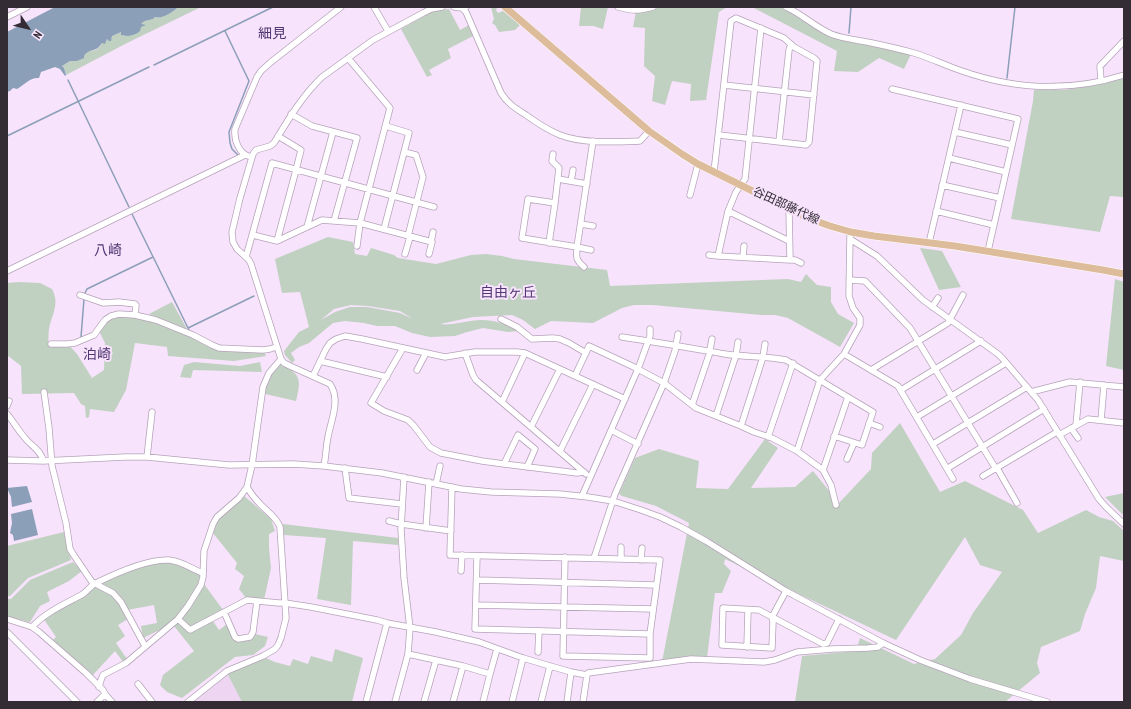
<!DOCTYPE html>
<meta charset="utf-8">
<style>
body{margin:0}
#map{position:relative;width:1131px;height:709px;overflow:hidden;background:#f7e3fb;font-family:"PT Sans Narrow",sans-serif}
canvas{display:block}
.frame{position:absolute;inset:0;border:8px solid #332c35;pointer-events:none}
.north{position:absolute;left:8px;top:8px;width:40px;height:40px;-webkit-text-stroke:3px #f7e3fb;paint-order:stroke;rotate:125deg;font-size:11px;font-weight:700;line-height:16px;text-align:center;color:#332c35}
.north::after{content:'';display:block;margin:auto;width:14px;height:18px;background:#332c35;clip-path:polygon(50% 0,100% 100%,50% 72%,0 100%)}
</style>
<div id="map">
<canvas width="1131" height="709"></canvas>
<div class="frame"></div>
<div class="north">N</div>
</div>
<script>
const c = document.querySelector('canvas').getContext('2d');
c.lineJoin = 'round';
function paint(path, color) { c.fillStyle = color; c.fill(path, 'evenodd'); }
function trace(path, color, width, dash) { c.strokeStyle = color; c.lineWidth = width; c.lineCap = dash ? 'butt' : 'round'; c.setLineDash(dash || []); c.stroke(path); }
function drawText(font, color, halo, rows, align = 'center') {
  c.font = font + ' "PT Sans Narrow","Noto Sans JP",sans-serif'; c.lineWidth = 4; c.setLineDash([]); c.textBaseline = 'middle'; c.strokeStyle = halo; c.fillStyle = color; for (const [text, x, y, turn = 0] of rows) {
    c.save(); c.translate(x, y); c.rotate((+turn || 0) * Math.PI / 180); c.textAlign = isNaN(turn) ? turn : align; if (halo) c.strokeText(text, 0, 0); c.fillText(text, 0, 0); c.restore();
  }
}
paint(new Path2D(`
 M227 673 242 702H190Z`), '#eed6f3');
paint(new Path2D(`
 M183 7H201L127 43 66 75 64 68 62 66 70 61H77C80 59 83 55 86 52 92 48 95 55 102 43L106 42 107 39 109 40 112 38 111 36 121 32V33L132 34 141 27V23C145 21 148 19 153 19L155 17C161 19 172 13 177 8Z
 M491 7H496L497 8 496 10 498 13 503 11 520 25 515 30 499 32 495 25 492 23 494 19Z
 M581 7H608L603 29 593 26H579Z
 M662 7H727L719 12 706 100 690 101 691 84 672 81 665 105 652 101 655 76 644 66 645 28 633 27 636 12Z
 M752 7H781L789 10 827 35 911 54 904 69 879 58 858 72 834 71 837 51Z
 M449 9 460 30 469 25 473 36 448 49 451 58 429 70 432 75 427 77 401 29 431 12 438 10Z
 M1124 77V197L1110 196 1100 232 1011 219 1033 101 1034 90H1064L1092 86Z
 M328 237 353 242 355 254 367 256 371 248 394 255 398 258 436 264 471 255 486 254 502 256 514 259 607 270 610 286 788 279 801 282 806 274 817 285 831 287V302L838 314 854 323 840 347 788 318 775 315H761L653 305H634L622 308 593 323 551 321 535 329 523 320 512 315 473 317 440 324C453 326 467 320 481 320 495 320 508 324 520 331L508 332 483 328 467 332 455 336 430 337 412 333 395 326H377L364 323 345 321 333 323 309 343 299 347 291 353 295 360 292 363 285 355 284 351 299 332 309 327 300 292 282 293 275 259ZM351 305 368 306 400 311 413 319 400 313 367 307H350L335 312 321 320 334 309Z
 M920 248 942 251 961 287 939 290Z
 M1115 279 1124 282V370L1106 366Z
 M19 282 40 283 52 289C60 304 52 314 49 329 48 334 49 338 48 343H67L77 354 92 378 104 370 105 343 99 331 106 321 115 316 134 317 153 321 172 330 191 336 208 345 264 352 266 356 234 361 168 356 167 347 135 343 126 390 114 412 90 409 89 417 86 418 85 406 81 404 74 393 22 394 21 366 7 355V283Z
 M172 302 187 329 149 314Z
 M194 362 240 366 260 362 262 372 193 370 191 378 180 377 184 365Z
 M280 362C300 375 302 378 296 401L265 394C265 381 273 372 280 362Z
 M900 423 940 492 965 481 1023 510 1038 533 1086 510 1099 517 1113 521 1124 531V561L1100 556 1096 588 1085 614 1080 631 1041 647 1037 663 1040 673 1005 702H795L802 656 856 651 860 638 914 664 935 659 961 635 973 613 1002 572 980 565 965 537 896 640 725 559 724 564 731 571 722 593H715L707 658 662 662 689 523 656 506 622 496 619 494 635 458 659 449 699 461 696 488 728 489 765 439 778 448 751 488 795 487 813 471 839 503 871 469 872 453Z
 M1124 493V516L1105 497Z
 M243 495 271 519 275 531 269 534V548L271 568 264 600 246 598 239 589 244 576 235 569 237 563 213 533 216 523 220 516Z
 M283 524 398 538V545L353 541 351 605 317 599 326 538 284 535Z
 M64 532 71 560 28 578 10 596H7V546Z
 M73 562 82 571 69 581 47 592 50 601 40 606 30 622 7 617V599H11L30 580Z
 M163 562 179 564 199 573 201 575V582L176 620 164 628 143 638 141 626 157 623 154 605 127 610 100 583 145 564Z
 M204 584 223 610 210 617 219 630 227 624 235 641 252 638 255 634 268 637 265 646 253 655 235 657 182 698 167 692 160 685 163 675 194 651 174 626C186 616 197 599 204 584Z
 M96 586C115 595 118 600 128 619L118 625 125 636 116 643 127 659 123 662 115 651 92 676 52 641 56 637 43 618Z
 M335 649 363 658 352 702H242L227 673 266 658 275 662 290 666 293 659 308 664 311 656 332 662Z`), '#c0d1c1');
paint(new Path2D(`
 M55 7H183L177 8C172 13 162 19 155 17L153 19C149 20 144 20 141 24L146 25 141 27 140 31C137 34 133 35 128 36L121 35V32L112 36 111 41H109L107 39 105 44 102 43C95 54 90 47 84 56V58L77 61H70L62 66 64 68 66 75 65 76 60 69 55 67 41 72 39 78C30 77 24 85 17 89L13 88 10 91 7 92V32Z
 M27 486 32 502 12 507 11 497 7 488Z
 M32 509 38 535 14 541 13 535 10 533 12 523 11 514Z`), '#8c9fb9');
trace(new Path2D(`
 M225 31 249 81 229 132 230 143 232 149 238 155
 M849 33 851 7
 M154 65 273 7
 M1104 66 1109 60
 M1007 78 1015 7
 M68 80 129 207
 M7 136 149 67
 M132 214 189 330
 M85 293 87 289 153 257
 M188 328 254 296
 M81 337 84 299`), '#8c9fb9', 1.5);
const minor = new Path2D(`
 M374 7 388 31
 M454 7 462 8 466 7
 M618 7C632 11 639 11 653 7
 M786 7C802 14 815 27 831 34 844 39 858 40 872 43 886 46 900 49 914 53 931 58 946 66 962 71 1016 90 1070 92 1124 75
 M462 8 466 12 501 93C508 104 515 108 526 115 537 123 548 130 560 135 583 144 616 142 640 141L649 131
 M7 17 27 7
 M761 28 745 179 736 192 728 211 718 256 790 260 789 209
 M348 58 390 108 360 223 357 246
 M1101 81 1100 66 1124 41
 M724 85 814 95
 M892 89 1018 119 988 251
 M291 114 312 126 357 138 334 221
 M955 132 1012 145
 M779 142 789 50 791 44
 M404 152 416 155 423 177 408 236
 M553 154 552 161 559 168 555 203 528 199 522 238 577 247 593 141
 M248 156C238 152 234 139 235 129L257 77 261 71 271 62 341 7
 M949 158 1006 172
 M714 172 731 21 736 18 784 38 794 47 814 58 817 61 809 142 806 145 719 135
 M558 179 587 184
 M571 181 573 170
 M942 185 1000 198
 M690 195 698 164
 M728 211 789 241
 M936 211 994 225
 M581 224 593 226
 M307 227 333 132
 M384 229 409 133 386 126
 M253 235 277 241 322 220 334 221 360 223 432 242 429 254
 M850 239 877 256 923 300 998 354 1003 359 1038 400 1099 499 1106 507 1124 524
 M277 241 296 170 301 150 278 136
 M431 242 433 232
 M549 243 555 203
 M929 243 961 105
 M405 254 410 237
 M709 255 718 256
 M246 257 272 163 434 207
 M743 257 744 246
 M790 260H795L801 263
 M584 267C576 260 576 258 577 247L591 250
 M7 271 245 155
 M849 280 865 281 910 328 996 469
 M80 295 103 303 119 302 135 304 136 305 135 315
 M932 307 938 298
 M501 319 517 327 532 339 553 338 560 339 569 343 586 353
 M622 337C656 342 690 348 725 354 745 357 766 356 786 360L873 412 862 445 834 436
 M51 344H67L75 343 94 335 105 320 111 316 119 314 135 315 156 320 193 335 212 345 219 348 263 350 270 349 276 347
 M403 348 371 403 384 411 408 420 414 426 430 447 441 453 482 461 504 464 577 473 584 472
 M465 353 473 375 476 380 586 474
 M844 354 898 386 953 479
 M320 361 387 377
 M417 370 426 353
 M871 370 948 323 963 295
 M313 376 326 349 330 343 336 339 345 336 362 339 445 357 475 352H517L525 353 625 399
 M575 376 589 346 634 367 664 383 696 408 741 426 754 432 772 438 797 451 823 470 831 485 836 505
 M901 390 981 341
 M44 392 49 428 52 466 66 523 70 549 73 554 92 582 113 593 121 602 145 646
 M1031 392 1070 382 1124 387
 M502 402 525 353
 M692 405 709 355 712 339
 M7 406 9 401
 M7 414C13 421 18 430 25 438 30 445 42 451 43 461
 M716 416 736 355 738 342
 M917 417 1006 363
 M1101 420 1104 385
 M869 423 880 427
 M1076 425 1080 382
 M741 426 763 357 765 344
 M531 427 560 369
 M1071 428 1078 438
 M611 430 638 444
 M1059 435 1088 419 1124 423
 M768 437 793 363
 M933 444 1027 387
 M560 451 593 384
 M797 451 820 380 844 354 860 325V318L853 308 849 296 850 236
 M147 457 152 412
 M847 459 854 443
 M7 460 43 461 125 457H147L229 465 294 464 324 466 382 473 461 489 491 492 560 494 588 497 613 501 641 510 660 517 681 527 706 541 786 591 883 643 920 660 970 679 1047 702
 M504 464 518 435 535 449 527 467
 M324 466C326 456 326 446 328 437 331 420 341 400 330 384L290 366 284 363 281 359 251 264 249 260 237 249 233 242 232 232 240 198 253 154 256 150 270 146 274 143C288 120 302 96 322 77L373 40 423 13 431 9 442 7
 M345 468 349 498 402 504
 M948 468 1044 409
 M997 468 1017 503
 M823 470 848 397
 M983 476 1057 432
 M436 484 440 466
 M452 487 450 555 660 560 650 634V658L563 656 565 557
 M582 496 638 369 650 336V329
 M389 521 401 524 451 531
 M426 528 429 482
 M477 556 475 629 650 634
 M594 558 615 494 664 383 675 351 678 334
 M621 559V547
 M641 560 642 548
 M461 571 462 555
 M477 580 656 585
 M786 591 772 617 823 644 827 643 839 619
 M476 605 653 609
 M723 608 759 610 772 617 773 622 772 648 722 645Z
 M224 612 235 637 238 639 250 637 253 632 257 601
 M7 619 32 627 39 632 86 673 103 690 105 694
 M178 619 190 630 247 600 279 603H285L311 607 377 620 387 623 436 632 479 642 523 658 550 666 571 672 587 675 588 673 691 659 764 662 775 660 797 652 832 649 868 648 878 647 883 643
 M32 627C46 612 65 604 83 594 87 591 90 587 94 584 114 574 147 559 169 560 182 561 191 569 203 573
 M7 632 77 702
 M747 647 748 610
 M538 652 539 631
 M408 654 463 666 490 674 483 702
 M490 674 497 649
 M138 684 152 702
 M99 687 101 680 103 675 126 663 178 619 188 606 201 585 203 577 204 551 213 524 217 517 239 498 247 487
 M97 702 105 694 112 702
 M188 702 227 671 263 656 275 649 278 645 281 638 286 618 280 527C277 518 268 512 261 505 256 500 251 494 247 487L252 465 263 387 269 373 281 359
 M366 702 387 623
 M395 702 408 654 410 628 404 578 401 529 404 477
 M424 702 436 660
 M453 702 463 666
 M512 702 523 658
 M541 702 550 666
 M567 702 571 672
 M583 702 587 675`);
const major = new Path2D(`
 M505 7 649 131 682 154 698 164 789 209 808 218 830 226 851 232 874 236 955 246 1103 270 1124 274`);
trace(minor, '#b5a3b9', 7);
trace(major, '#fff', 8);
trace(minor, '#fff', 5.5);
trace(major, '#ddbc9c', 7);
drawText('12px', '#332c35', '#f7e3fb', [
 ["谷田部藤代線",786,206,25]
]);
drawText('14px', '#503672', '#f7e3fb', [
 ["細見",272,34],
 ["八崎",108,251],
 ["自由ヶ丘",508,293],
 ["泊崎",97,355]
]);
</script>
